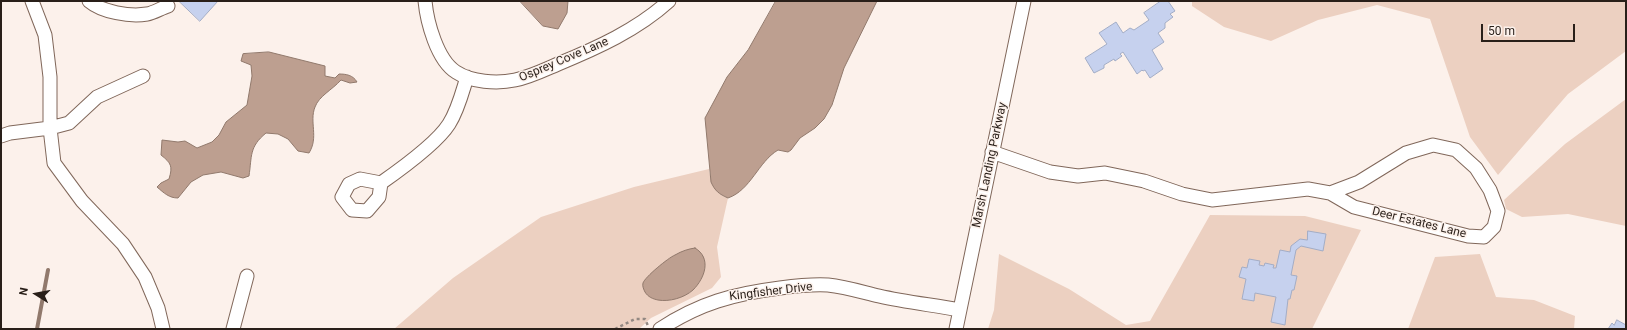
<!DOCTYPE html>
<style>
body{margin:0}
#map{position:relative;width:1627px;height:330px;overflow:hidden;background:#fcf1eb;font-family:Roboto,sans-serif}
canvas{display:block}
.frame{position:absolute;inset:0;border:2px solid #291f19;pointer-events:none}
.north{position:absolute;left:16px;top:274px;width:40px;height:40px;-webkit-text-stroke:3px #fcf1eb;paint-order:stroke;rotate:281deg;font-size:11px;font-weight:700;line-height:16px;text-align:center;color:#291f19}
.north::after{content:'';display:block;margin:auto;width:14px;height:18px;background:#291f19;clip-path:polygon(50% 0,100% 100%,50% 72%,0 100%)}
.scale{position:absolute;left:1481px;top:24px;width:94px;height:18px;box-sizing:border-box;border:2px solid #291f19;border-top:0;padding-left:5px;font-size:12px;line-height:14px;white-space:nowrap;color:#291f19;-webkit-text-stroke:3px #fcf1eb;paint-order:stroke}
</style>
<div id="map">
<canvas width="1627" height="330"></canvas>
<div class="frame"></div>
<div class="north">N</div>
<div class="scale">50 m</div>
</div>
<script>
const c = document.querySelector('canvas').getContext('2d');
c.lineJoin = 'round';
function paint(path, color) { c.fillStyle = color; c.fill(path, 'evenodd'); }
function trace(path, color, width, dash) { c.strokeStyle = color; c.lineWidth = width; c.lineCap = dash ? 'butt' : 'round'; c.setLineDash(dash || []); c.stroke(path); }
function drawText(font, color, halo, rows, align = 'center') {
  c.font = font + ' Roboto,sans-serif'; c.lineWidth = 3; c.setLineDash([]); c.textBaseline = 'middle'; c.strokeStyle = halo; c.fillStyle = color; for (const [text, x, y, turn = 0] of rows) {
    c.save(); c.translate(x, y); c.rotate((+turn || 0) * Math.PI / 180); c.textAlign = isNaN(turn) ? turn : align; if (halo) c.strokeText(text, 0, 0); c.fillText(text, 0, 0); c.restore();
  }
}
paint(new Path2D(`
 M1192 1H1626V51L1568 94 1498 175 1470 137 1430 19 1377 5 1318 20 1271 41 1224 27 1192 6Z
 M1626 99V226L1568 214 1522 217 1506 209 1504 200 1565 144Z
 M709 169C711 183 714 192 728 198L717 247 721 277 712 288 651 318 639 329H394L453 278 541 217 634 187Z
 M1210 215 1305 216 1361 230 1312 329H988L994 310 999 254 1069 289 1126 325 1150 321Z
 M1480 254 1496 297 1534 300 1575 316 1574 329H1408L1435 257Z`), '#ecd0c1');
const water = new Path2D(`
 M520 1H568L567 13 558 29 543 26Z
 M776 1H877L844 68 832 105 824 119 815 128 800 138 791 150 788 152 778 150C758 162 751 190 728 198 719 194 715 191 711 182L705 118 727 77 748 50Z
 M269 52 325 66V76L335 78 339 74C346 74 353 75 357 82L350 83 341 80C332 90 319 96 315 107 309 122 319 137 309 153L298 151 288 139 278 134 266 133C249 147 252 156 249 176L243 178 221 172 203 175 191 182 178 198C169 198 164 193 157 187L161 183 169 179C173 166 171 163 161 155L162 140 178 142 185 141 197 148 212 142 219 135 226 122 247 105 252 76 251 65 241 61 243 54Z
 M695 248C712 258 705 278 693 290 684 298 669 302 658 300 653 299 648 297 645 292 644 290 642 286 643 283 645 277 668 258 675 255 682 251 688 249 695 248Z`);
paint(water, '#bd9f90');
trace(water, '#91796c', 1);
trace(new Path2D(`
 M37 329 48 270`), '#91796c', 4);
const building = new Path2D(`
 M179 1H218L200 21Z
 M1161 1H1168L1175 11 1170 14 1173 17 1165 23V28L1158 33 1164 42 1152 50 1163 69 1150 78 1145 70 1143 71 1142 70 1137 74 1123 52 1120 54 1122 56 1115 61 1114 59 1104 65V68L1094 73 1085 58 1107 44 1099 33 1116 22 1123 33 1130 28 1134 30 1149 20 1144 13Z
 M1308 231 1326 234 1323 251 1301 246 1296 250 1291 275 1297 276 1294 290H1292L1290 299H1288L1285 325 1271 322 1276 297 1255 293 1254 301 1242 299 1246 279 1239 277 1242 267 1247 268 1249 259 1260 261 1259 265 1264 266 1265 263 1274 265 1273 268H1276L1280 250 1290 252 1291 246 1300 239 1307 240Z
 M1617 320 1626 325V329H1608L1612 323 1614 325Z`);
paint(building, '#c6d1ee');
trace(building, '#a3adc6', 1);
const minor = new Path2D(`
 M32 1 45 35 50 77V128L54 163 82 201 123 244 145 277 158 308 163 329
 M89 1C102 12 130 17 147 14 154 13 161 8 168 6
 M425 1C427 22 437 60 456 72 471 82 497 84 515 80 530 77 544 70 558 64 597 48 637 30 669 1
 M1 136 10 133 50 128 69 123 97 97 143 76
 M992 152 1050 172 1078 176 1105 173 1144 181 1182 194 1212 200 1308 189 1330 193 1354 207 1468 236 1484 237 1494 227 1498 211 1490 190 1476 168 1456 150 1433 145 1406 153 1359 182 1330 193
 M360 179 381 183 379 197 367 211 352 210 342 197 349 184Z
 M381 183C401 169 437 143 449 124 458 110 462 93 467 77
 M233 329 247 276
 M660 329C700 303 733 294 780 288 795 286 812 284 828 285 846 287 862 292 879 296 905 302 933 305 960 310
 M956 329 1024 1`);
trace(minor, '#80675a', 15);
trace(new Path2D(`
 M615 329 635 319H645L648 326`), '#938882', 2.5, [3, 3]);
trace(minor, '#fff', 13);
drawText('12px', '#291f19', '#fcf1eb', [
 ["Osprey Cove Lane",564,60,-23],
 ["Marsh Landing Parkway",990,165,-78],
 ["Deer Estates Lane",1419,223,14],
 ["Kingfisher Drive",771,292,-7]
]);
</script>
